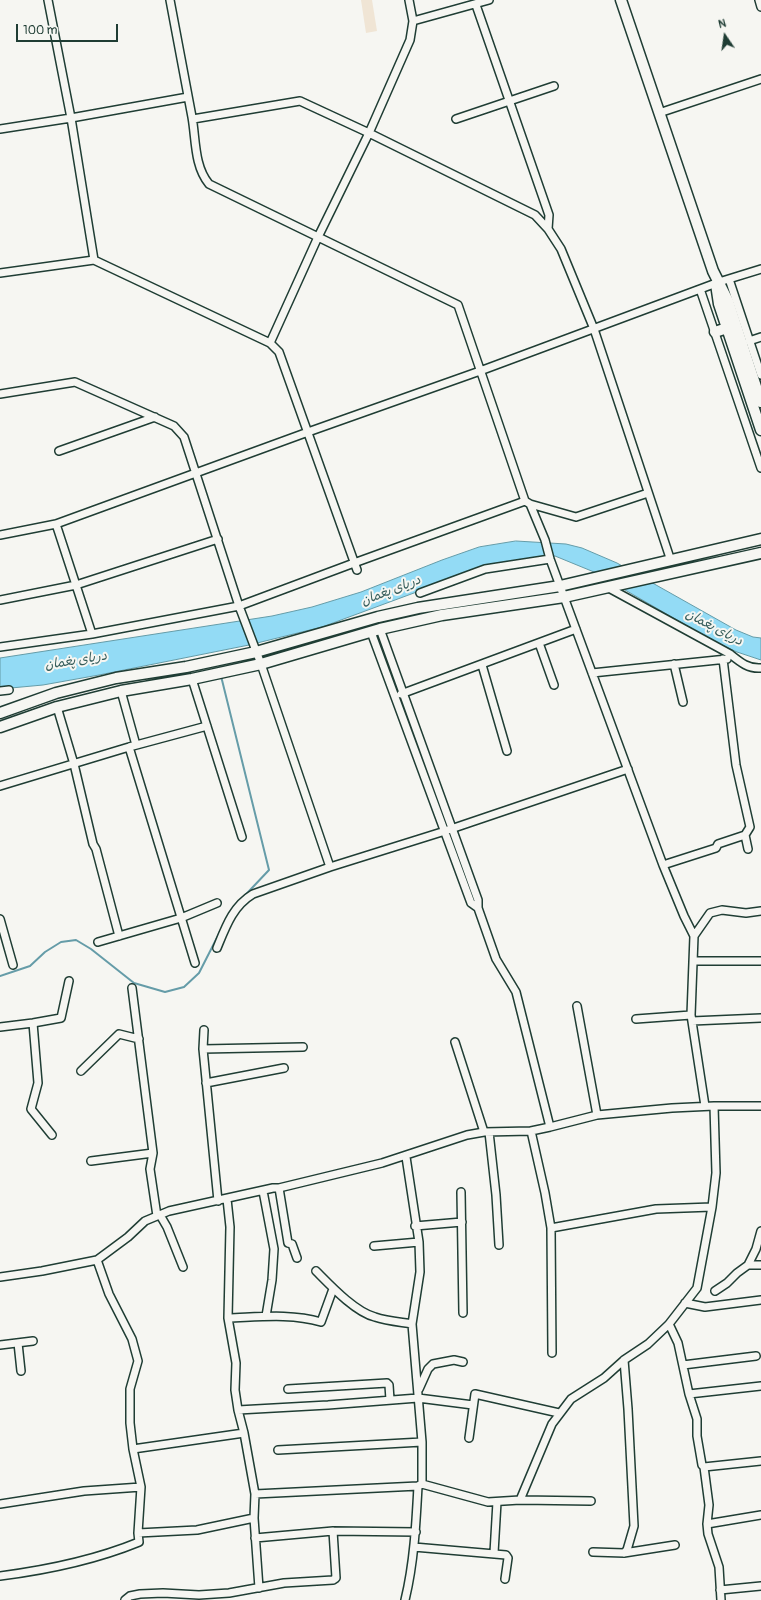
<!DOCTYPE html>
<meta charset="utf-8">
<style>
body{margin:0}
#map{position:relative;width:761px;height:1600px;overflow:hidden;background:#f6f6f2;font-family:Pangolin,sans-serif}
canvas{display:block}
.north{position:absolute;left:705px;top:16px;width:40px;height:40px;-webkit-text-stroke:3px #f6f6f2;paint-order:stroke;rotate:347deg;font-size:11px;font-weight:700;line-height:16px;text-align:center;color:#1f3d34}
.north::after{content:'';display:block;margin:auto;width:14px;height:18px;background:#1f3d34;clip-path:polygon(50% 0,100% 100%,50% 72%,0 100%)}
.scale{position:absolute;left:16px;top:24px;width:102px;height:18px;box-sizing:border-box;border:2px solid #1f3d34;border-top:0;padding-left:5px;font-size:12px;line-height:14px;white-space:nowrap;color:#1f3d34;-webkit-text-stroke:3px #f6f6f2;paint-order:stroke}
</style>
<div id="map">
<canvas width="761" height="1600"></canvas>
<div class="north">N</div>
<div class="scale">100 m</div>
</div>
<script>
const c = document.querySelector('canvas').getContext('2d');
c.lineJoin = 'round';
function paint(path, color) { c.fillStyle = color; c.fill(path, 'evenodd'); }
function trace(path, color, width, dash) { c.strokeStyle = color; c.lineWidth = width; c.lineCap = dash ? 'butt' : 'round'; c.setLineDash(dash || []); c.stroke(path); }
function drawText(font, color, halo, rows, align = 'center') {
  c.font = font + ' Pangolin,"Playpen Sans Arabic",sans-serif'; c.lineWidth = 4; c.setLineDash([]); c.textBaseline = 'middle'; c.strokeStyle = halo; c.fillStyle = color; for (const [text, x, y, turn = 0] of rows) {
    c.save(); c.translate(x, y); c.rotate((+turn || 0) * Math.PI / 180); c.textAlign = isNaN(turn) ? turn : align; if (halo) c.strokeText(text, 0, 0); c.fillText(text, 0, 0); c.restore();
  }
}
paint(new Path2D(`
 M361 0H372L377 31 366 33Z`), '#f0e5d5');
const water = new Path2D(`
 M516 541 566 544 582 548 617 563 736 630 753 637 761 638V660L737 652 715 642 594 572 555 556 501 563 474 569 441 583 322 627 249 645 99 675 43 685 0 689V658L272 616 312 607 361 592 442 560 479 547Z`);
paint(water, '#93dbf5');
trace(water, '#659ca8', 1);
trace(new Path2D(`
 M221 676 269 870 234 907
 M0 976 30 966 45 952 61 942 76 940 91 949 134 983 165 992 184 987 199 973 230 912`), '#659ca8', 2);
const minor = new Path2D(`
 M48 0 71 118 94 260
 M170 0C177 39 185 78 192 117 196 139 194 166 209 184L458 305 525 501 530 504 545 540 550 559 663 865 684 916 694 936 691 1015 705 1106
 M759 0 761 7
 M476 5 549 215 548 229
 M413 21 489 0
 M659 113 761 79
 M193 119 300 101 369 133 535 215 548 229 561 249 594 329 671 561
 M456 119 554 86
 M0 129 71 118 188 97
 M0 273 94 260 270 343 279 352 357 570
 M729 279 761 375
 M700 289 761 468
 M749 341 761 337
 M270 343 318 237 369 133 410 40 413 21 409 0
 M0 394 75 382 174 426 184 437 239 606 261 664 330 867
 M59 451 155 417
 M530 504 576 517 648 493
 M56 524 92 634
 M0 535 56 524 308 432 480 371 719 282 761 269
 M607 587 730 654C740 662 748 669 761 668
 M420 593 485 569 550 559
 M0 600 76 585 218 539
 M380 629 478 900V908L496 959 516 992 550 1127
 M371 632 471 903 478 908
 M539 643 554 685
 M0 647 92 634 239 606 354 563 525 501
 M723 659 736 765 750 827 745 835 748 849
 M674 664 683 702
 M482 665 507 751
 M592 673 727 659
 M192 679 242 837
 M0 691 9 690
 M121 691 136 745
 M401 694 576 629
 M57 707 74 764 93 844 96 849 119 936
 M129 747 195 963
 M0 786 129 747 207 726
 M663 865 716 848 718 844 745 835
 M0 919 13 965
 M694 936 710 913 722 910 746 913 761 911
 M98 942 181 918 217 903
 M217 948C226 926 233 906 253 894L330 867 445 831 628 769
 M694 961H761
 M132 988 153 1153 150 1169 157 1216
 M577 1006 597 1115
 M636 1019 691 1015
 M692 1021 761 1018
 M33 1023 38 1083 31 1109 52 1135
 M0 1027 33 1023 61 1018 69 981
 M204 1030 203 1049 218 1201
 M455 1042 484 1132
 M203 1049 303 1047
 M81 1071 119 1034 139 1039
 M206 1083 284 1068
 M531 1131 545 1193 551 1228 552 1353
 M489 1132 496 1195 499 1245
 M91 1161 153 1153
 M279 1188 288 1243 292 1244 297 1258
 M263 1191 274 1249 272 1280 266 1316
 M461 1192 463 1313
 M227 1199 230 1227 228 1318 236 1363 235 1390 238 1410 244 1433 255 1494 254 1518 259 1588
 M160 1215 167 1227 183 1267
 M415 1226 462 1222
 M551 1228 656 1209 712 1207
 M374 1246 419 1242
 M748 1265H761
 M316 1271C330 1285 355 1312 375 1317 387 1321 400 1322 412 1324
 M0 1277 42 1271 97 1260 128 1237 145 1221 169 1211 273 1188H279L382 1163 467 1135 484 1132 531 1131 550 1127 597 1115 672 1108 714 1106H761
 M715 1291 727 1283 737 1273 748 1265 756 1249 761 1231
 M685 1303 705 1307 761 1300
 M228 1318C259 1317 291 1313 321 1322L333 1289
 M669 1324 678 1343 689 1394 697 1419V1436L702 1465 704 1467 709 1505 707 1524 708 1534 719 1567 721 1600
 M18 1343 21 1371
 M0 1345 33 1341
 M624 1360 628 1409 634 1526 627 1550 624 1553
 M683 1365 756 1356
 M288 1389 387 1383 389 1385 390 1400
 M419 1389 428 1369 433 1364 454 1360 463 1362
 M689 1394 761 1386
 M238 1410 328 1405 418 1398 473 1405
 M469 1438 475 1394 559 1413
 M133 1449 244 1433
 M278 1450 422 1442
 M704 1467 761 1461
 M422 1484 488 1502 520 1500 591 1501
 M255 1494 418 1486
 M520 1500 552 1424 571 1399 604 1378 624 1360 648 1344 669 1324 697 1288 712 1207 716 1173 714 1106
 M0 1504 84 1491 141 1487
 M707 1524 761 1515
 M138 1533 197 1530 254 1518
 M255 1538 333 1531 416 1532
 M414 1547 506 1555 508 1558 505 1579
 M593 1552 624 1553 675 1545
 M494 1553 497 1502
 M0 1576C47 1570 95 1560 139 1542L138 1533 141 1487 133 1449 130 1423V1389L138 1361 132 1339 109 1294 97 1260
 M720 1590 761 1586
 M125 1600 130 1596 140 1594 163 1593 199 1595 229 1593 284 1583 333 1580 336 1578 333 1531
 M405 1600C414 1563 416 1524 418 1486L422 1484V1442L412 1324 420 1272 419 1242 406 1157`);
const secondary = new Path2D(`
 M621 0 713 271 728 301 761 402
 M716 284 719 304 761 430
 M715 332 727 328
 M0 713 56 693 116 678 186 667 256 652 378 617 418 608 560 586 761 539
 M0 727 57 707 121 691 192 679 261 664 380 629 442 615 564 597 761 553`);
trace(minor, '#1f3d34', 10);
trace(secondary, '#1f3d34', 13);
trace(minor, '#f6f6f2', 7);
trace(secondary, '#f6f6f2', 10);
drawText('italic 13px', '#365d5b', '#f6f6f2', [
 ["دریای پغمان",391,591,-21],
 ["دریای پغمان",714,628,28],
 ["دریای پغمان",76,661,-9]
]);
</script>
